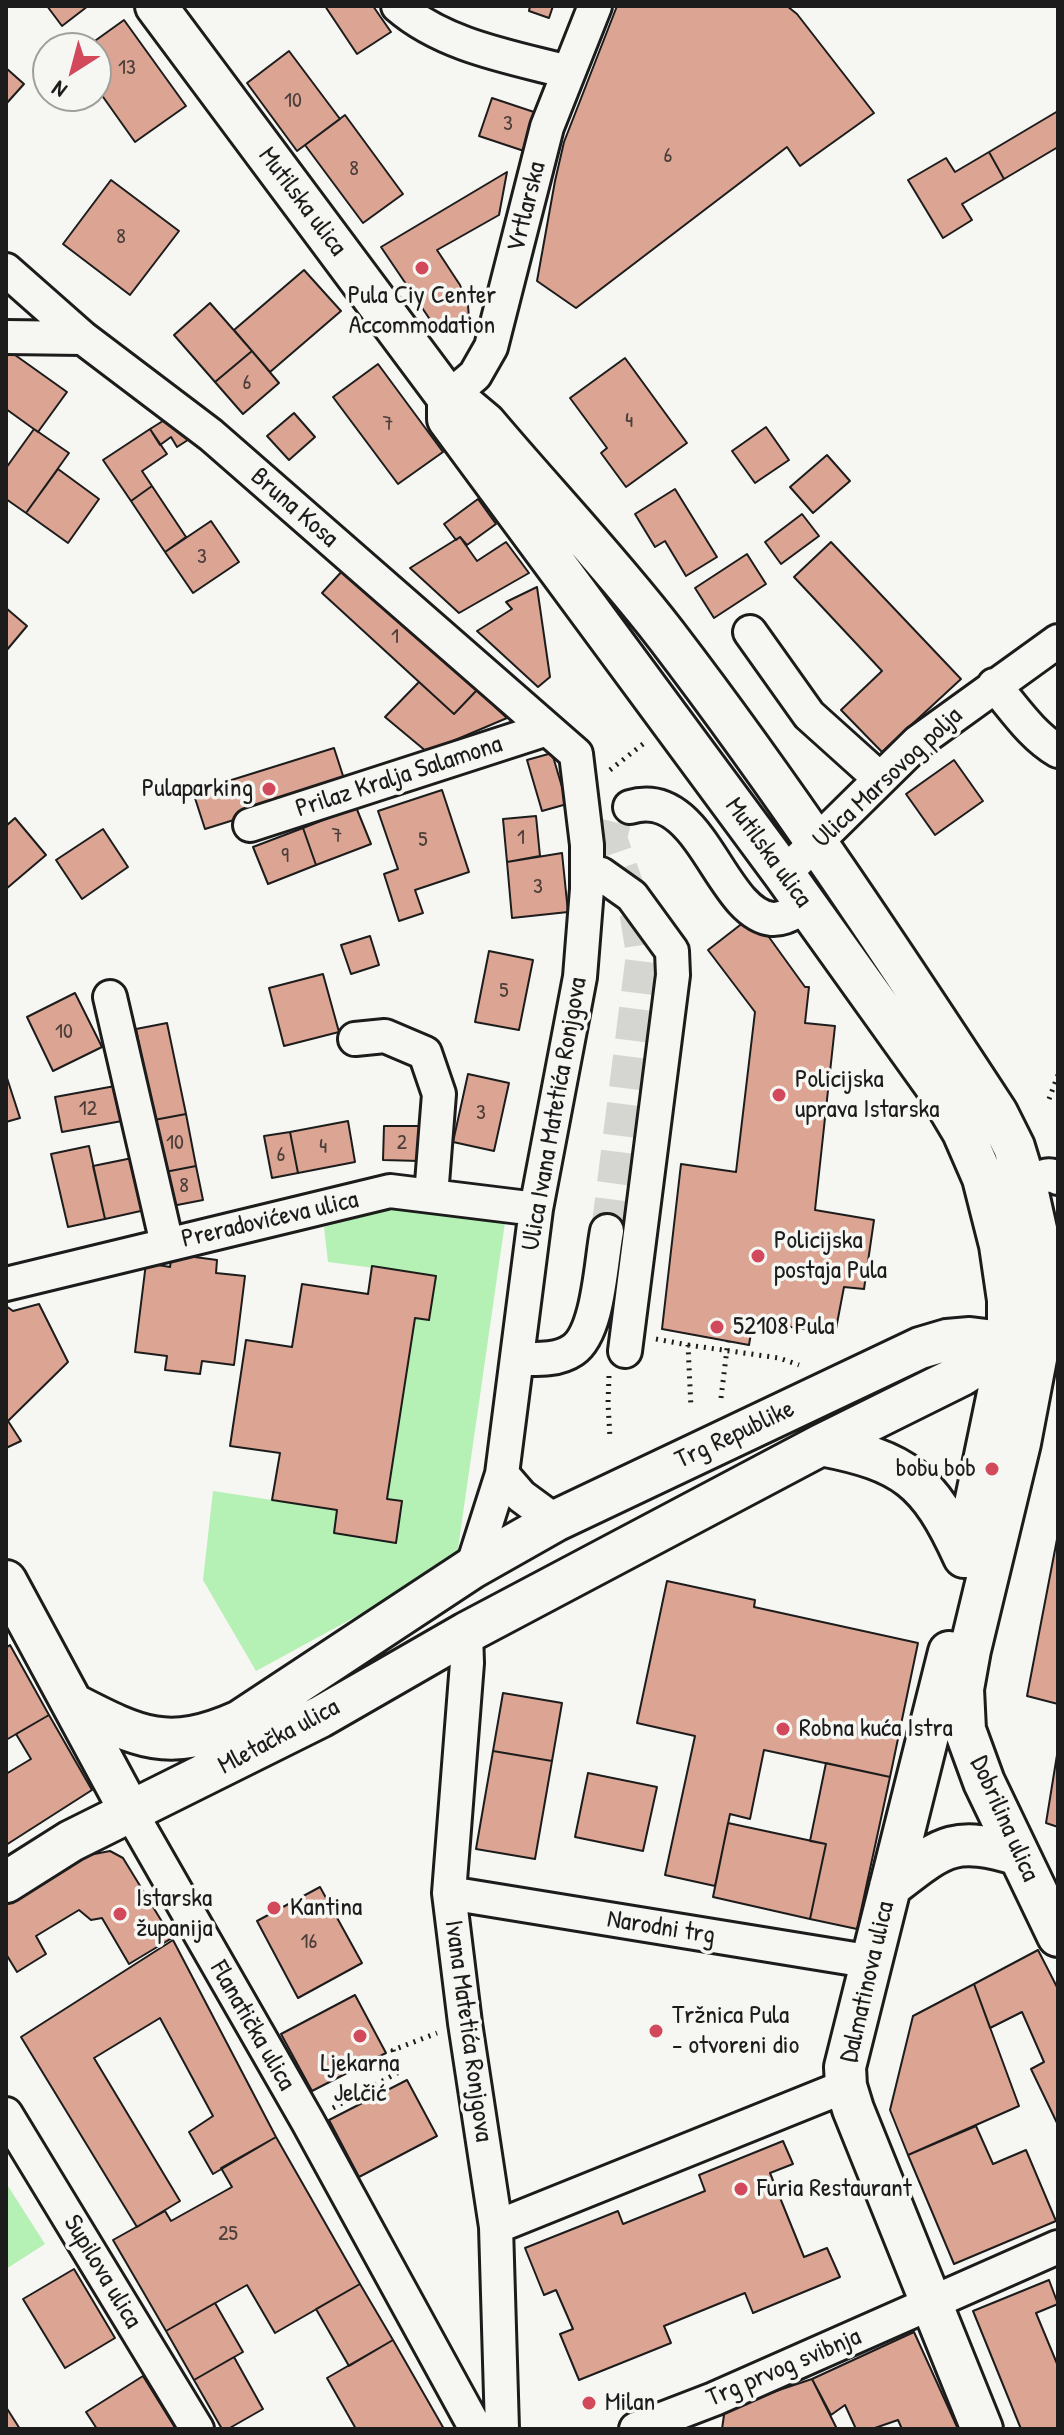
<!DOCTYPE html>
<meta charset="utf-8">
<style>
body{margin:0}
#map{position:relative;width:1064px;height:2435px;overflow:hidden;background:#f6f6f2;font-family:"Patrick Hand",sans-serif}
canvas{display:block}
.frame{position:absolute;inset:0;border:8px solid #1c1c1c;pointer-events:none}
.north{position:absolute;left:32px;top:32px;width:80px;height:80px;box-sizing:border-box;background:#f6f6f2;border:2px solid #9f9f9c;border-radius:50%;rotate:216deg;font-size:22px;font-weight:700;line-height:32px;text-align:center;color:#1c1c1c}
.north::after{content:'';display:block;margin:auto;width:28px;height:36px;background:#d1495b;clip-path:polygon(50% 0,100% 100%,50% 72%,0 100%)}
</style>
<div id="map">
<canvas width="1064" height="2435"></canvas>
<div class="frame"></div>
<div class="north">N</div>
</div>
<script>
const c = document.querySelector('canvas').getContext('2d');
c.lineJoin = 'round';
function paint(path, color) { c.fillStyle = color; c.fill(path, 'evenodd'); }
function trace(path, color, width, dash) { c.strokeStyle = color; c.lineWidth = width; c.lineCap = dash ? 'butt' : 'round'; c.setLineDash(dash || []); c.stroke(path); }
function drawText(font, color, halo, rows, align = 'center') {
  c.font = font + ' "Patrick Hand",sans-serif'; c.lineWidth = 7; c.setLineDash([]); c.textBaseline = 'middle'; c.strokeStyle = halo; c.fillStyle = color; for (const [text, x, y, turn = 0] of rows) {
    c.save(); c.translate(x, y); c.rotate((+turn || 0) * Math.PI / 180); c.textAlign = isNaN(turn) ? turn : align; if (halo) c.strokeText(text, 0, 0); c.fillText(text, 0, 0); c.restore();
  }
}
paint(new Path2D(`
 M394 1208 505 1222 457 1555 425 1579 256 1671 203 1580 213 1491 337 1510 334 1533 396 1542 402 1501 387 1499 415 1318 429 1320 436 1276 328 1262 324 1227Z
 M6 2183 45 2244 6 2269Z`), '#b5f0b4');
const building = new Path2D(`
 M47 6H88L62 26Z
 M325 6H373L391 32 357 54Z
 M530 6H553L549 18 529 11Z
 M617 6H787L797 14 874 113 800 166 787 147 576 308 537 281 555 181 564 142Z
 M124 20 186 106 135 142 96 87V48H85Z
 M289 51 340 119 297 151 247 83Z
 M6 68 24 84 6 104Z
 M492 98 537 113 524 151 479 136Z
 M1058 111V147L1004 179 989 152Z
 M345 115 403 194 363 223 305 145Z
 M989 152 1004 179 962 204 972 220 943 238 908 180 946 158 955 172Z
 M507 172 499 215 437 250 460 285 468 305 469 318 458 328 445 331 435 327 381 247Z
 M111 180 179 231 130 295 63 244Z
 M304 270 341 311 270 372 234 330Z
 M210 303 252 351 215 382 174 335Z
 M8 350 67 392 38 432 6 409V353Z
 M252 351 279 383 243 414 215 382Z
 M625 358 687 443 626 487 601 453 607 448 570 398Z
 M378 364 443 452 398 484 333 397Z
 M294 413 315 437 289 460 267 436Z
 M174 414 191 438 177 447 171 437 160 445 150 429Z
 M766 427 789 460 755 483 732 451Z
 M34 429 69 453 26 513 6 499V468Z
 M150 429 167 454 142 471 152 486 131 501 103 460Z
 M827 455 850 481 813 513 790 487Z
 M58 469 99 499 68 543 26 513Z
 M152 486 186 537 165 552 131 501Z
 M675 489 717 557 686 576 665 541 655 547 635 514Z
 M478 499 496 524 467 545 460 537 456 540 444 524Z
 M802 514 819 536 781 564 765 542Z
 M211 521 239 562 193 593 165 552Z
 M460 537 477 561 506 542 529 573 459 613 410 568Z
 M831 542 961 679 882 752 841 710 882 671 794 577Z
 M747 554 766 584 714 618 695 588Z
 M344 569 477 690 454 714 322 593Z
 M537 587 550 677 538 687 477 631 512 609 506 602Z
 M6 608 27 626 6 651Z
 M419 682 454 714 477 690 507 718 427 752 385 717Z
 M334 748 346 785 205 829 193 792Z
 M552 753 567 804 542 811 527 760Z
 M954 760 983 801 935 835 906 794Z
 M442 790 469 872 415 890 423 913 399 921 384 874 398 869 378 811Z
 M356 807 371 844 316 865 303 828Z
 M536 816 540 856 507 862 503 819Z
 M15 818 46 855 6 889V826Z
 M303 828 316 865 268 884 253 847Z
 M103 829 128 867 82 899 56 860Z
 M562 853 568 912 512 918 507 862Z
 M753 915 805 987H809L805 1023 835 1026 815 1210 874 1220 864 1289 844 1287 835 1334 753 1321 749 1345 662 1329 681 1164 736 1172 755 1012 708 950Z
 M370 936 379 965 351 974 341 945Z
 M489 951 533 960 519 1030 475 1022Z
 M323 974 339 1032 284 1046 269 988Z
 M75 993 102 1047 53 1071 27 1017Z
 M167 1023 186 1114 154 1120 136 1029Z
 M468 1074 509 1083 494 1151 453 1142Z
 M6 1075 20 1118 6 1122Z
 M115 1086 122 1121 62 1132 55 1097Z
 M186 1114 196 1166 165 1172 154 1120Z
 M348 1121 355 1162 298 1173 290 1132Z
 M384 1126H420V1161L383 1160Z
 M290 1132 298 1173 272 1178 264 1136Z
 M89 1146 105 1219 68 1227 51 1154Z
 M142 1156 154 1208 105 1219 93 1166Z
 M196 1166 203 1200 172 1206 165 1172Z
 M172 1254 217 1260 216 1273 245 1276 234 1365 202 1361 200 1374 165 1370 167 1356 135 1352 146 1263 170 1267Z
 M372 1266 436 1276 429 1320 415 1318 387 1499 402 1501 396 1543 334 1533 337 1510 272 1500 280 1453 230 1446 246 1340 292 1347 302 1284 368 1294Z
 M39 1304 68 1362 8 1421 21 1441 6 1448V1306L13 1311Z
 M1058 1534V1704L1027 1696Z
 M667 1581 755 1600 754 1607 918 1643 890 1777 764 1750 750 1819 730 1814 715 1886 665 1875 695 1736 637 1723Z
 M10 1645 49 1715 6 1740V1648Z
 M503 1693 562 1703 552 1761 493 1751Z
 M49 1715 92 1790 6 1845V1774L31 1759 16 1734Z
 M493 1751 552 1761 535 1859 476 1849Z
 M1057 1755H1058V1827L1046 1823Z
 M826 1763 890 1777 857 1929 810 1919 826 1844 810 1841Z
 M588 1773 657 1787 643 1851 575 1837Z
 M728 1823 826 1844 810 1919 713 1897Z
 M110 1851 123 1858 172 1938 129 1964 102 1918 91 1920 79 1910 36 1936 46 1954 17 1972 6 1954V1903L89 1855Z
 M320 1887 362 1963 298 1998 257 1921Z
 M173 1940 276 2137 213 2174 189 2132 213 2116 160 2018 94 2058 180 2201 137 2227 21 2037Z
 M1038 1950 1058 1989V2125L1031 2069 1044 2062 1022 2012 990 2028 974 1984Z
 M974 1984 1019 2106 908 2155 890 2110 913 2016Z
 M355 1995 386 2053 312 2091 281 2034Z
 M407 2080 437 2136 359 2177 329 2120Z
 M976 2126 993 2164 1026 2150 1056 2221 954 2264 908 2155Z
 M276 2137 360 2284 275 2333 247 2285 166 2331 113 2240 165 2211 171 2221 232 2187 221 2168Z
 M783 2141 793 2164 770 2173 804 2257 827 2248 840 2277 753 2313 745 2293 664 2326 671 2343 579 2380 560 2334 573 2329 556 2290 544 2295 525 2248 618 2211 623 2224 705 2191 699 2175Z
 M74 2269 115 2338 65 2368 23 2299Z
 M1049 2280 1058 2304 1036 2313 1058 2366V2429H1021L973 2311Z
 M360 2284 393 2340 349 2366 316 2309Z
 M215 2303 243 2352 194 2380 166 2331Z
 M914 2332 958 2429H902L898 2420 872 2429H856L845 2405 831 2415 812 2379Z
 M393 2340 444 2429H356L327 2378Z
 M234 2357 263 2409 228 2429H222L194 2380Z
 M143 2376 176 2429H97L86 2412Z
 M812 2379 837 2429H722L725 2408Z
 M6 2407 20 2429H6Z`);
paint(building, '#dba493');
trace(building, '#1c1c1c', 2);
trace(new Path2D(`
 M607 1231 642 954 634 904 611 838 616 818 630 807`), '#d5d5d2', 32, [32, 16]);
const minor = new Path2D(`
 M398 6C444 46 511 57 568 72
 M6 270 83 338 211 435 576 754 587 845V889L580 977 536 1209 502 1474 472 1568
 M6 337 83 338
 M448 398 475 375 491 347 547 127 595 6
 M750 632 809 715 879 778
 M994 685C1014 708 1031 735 1058 751
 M630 807C702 785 719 913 772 919 784 920 796 911 807 907
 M250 825 547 729
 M587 871 601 874 632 896 672 951 673 975 625 1351
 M784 874 918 742 1058 641
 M110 997 167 1244
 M355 1039 385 1036 425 1053 439 1094 431 1196
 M1028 1193C1034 1181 1045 1170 1058 1178
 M6 1284 390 1191 536 1209
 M517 1359C535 1359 557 1361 573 1350 599 1332 601 1261 607 1231
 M502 1474 521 1496 555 1521
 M466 1633 467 1663 449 1893 465 2023 496 2227 502 2429
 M130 1811 308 2122 476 2429
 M449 1893 873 1962
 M6 2114 197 2429
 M496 2227 846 2086
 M636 2429 714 2399 1058 2247`);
const major = new Path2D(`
 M156 6 448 398 460 402 485 423C544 493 609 561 666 635 784 789 891 951 997 1113L1014 1147 1028 1193 1038 1238 1043 1302 1039 1343 1020 1443 970 1650 963 1689 965 1730 984 1782 1058 1936
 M448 400V419L784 874 935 1085 963 1132 983 1178 1000 1245 1008 1300V1345L964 1557
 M821 1445C905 1461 929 1480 964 1557
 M6 1581 130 1811
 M949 1652 845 2067 846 2086 853 2109 982 2429
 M73 1704C139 1738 168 1753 240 1721L472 1568 555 1521 920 1348 947 1340 970 1338 1019 1344
 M6 1882 71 1841 320 1717 466 1633 821 1445 962 1375 1008 1345
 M890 1887C943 1846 952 1835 1019 1855`);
trace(minor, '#1c1c1c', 38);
trace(major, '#1c1c1c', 46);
trace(new Path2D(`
 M610 770 643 744
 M1049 1099 1058 1075
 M656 1339 688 1345 691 1408
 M688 1345 779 1358 799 1365
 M609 1376 608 1403 610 1438
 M721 1398 728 1341
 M333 2108 399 2072 393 2050 437 2033`), '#1c1c1c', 5, [2, 6]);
trace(minor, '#f6f6f2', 32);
trace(major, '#f6f6f2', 40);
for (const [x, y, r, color] of [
 [422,268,8,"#d1495b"],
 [269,789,8,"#d1495b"],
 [779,1095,8,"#d1495b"],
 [758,1256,8,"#d1495b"],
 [717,1327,8,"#d1495b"],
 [992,1469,8,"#d1495b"],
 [783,1729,8,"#d1495b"],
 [274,1908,8,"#d1495b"],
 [120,1914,8,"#d1495b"],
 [656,2031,8,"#d1495b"],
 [360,2036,8,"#d1495b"],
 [741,2189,8,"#d1495b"],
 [589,2403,8,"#d1495b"]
]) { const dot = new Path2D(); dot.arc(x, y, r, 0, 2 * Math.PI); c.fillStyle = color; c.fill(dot); trace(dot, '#f6f6f2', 3); }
drawText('22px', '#4c3e3a', null, [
 ["13",127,68],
 ["10",293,101],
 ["3",508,124],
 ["6",668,156],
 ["8",354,169],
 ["8",121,237],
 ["6",247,383],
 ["4",629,421],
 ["7",388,424],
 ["3",202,557],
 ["1",395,637],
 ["7",337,836],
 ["1",521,838],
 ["5",423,840],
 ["9",285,856],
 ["3",538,887],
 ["5",504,991],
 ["10",64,1032],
 ["12",88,1109],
 ["3",481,1113],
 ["10",175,1143],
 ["2",402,1143],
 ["4",323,1147],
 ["6",281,1155],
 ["8",184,1186],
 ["16",309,1942],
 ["25",228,2234]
]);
drawText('26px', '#1c1c1c', '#f6f6f2', [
 ["Mutilska ulica",302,202,53],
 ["Vrtlarska",527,207,-76],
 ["Bruna Kosa",294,508,41],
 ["Prilaz Kralja Salamona",399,777,-18],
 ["Ulica Marsovog polja",888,778,-43],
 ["Mutilska ulica",768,853,54],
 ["Ulica Ivana Matetića Ronjgova",555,1114,-80],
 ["Preradovićeva ulica",270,1220,-13],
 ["Trg Republike",735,1435,-25],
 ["Mletačka ulica",279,1737,-28],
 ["Dobrilina ulica",1004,1819,66],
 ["Narodni trg",661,1928,9],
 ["Dalmatinova ulica",868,1982,-77],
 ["Flanatička ulica",252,2026,60],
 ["Ivana Matetića Ronjgova",468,2031,82],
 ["Supilova ulica",102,2272,59],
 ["Trg prvog svibnja",784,2368,-23]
]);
drawText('26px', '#1c1c1c', '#f6f6f2', [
 ["Pula Ciy Center",422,296,"center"],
 ["Accommodation",422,326,"center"],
 ["Pulaparking",253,789,"right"],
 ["Policijska",795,1080],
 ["uprava Istarska",795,1110],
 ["Policijska",774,1241],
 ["postaja Pula",774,1271],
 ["52108 Pula",733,1327],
 ["bobu bob",976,1469,"right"],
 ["Robna kuća Istra",799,1729],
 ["Istarska",136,1899],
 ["županija",136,1929],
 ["Kantina",290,1908],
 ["Tržnica Pula",672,2016],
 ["- otvoreni dio",672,2046],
 ["Ljekarna",360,2064,"center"],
 ["Jelčić",360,2094,"center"],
 ["Furia Restaurant",757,2189],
 ["Milan",605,2403]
], 'left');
</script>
